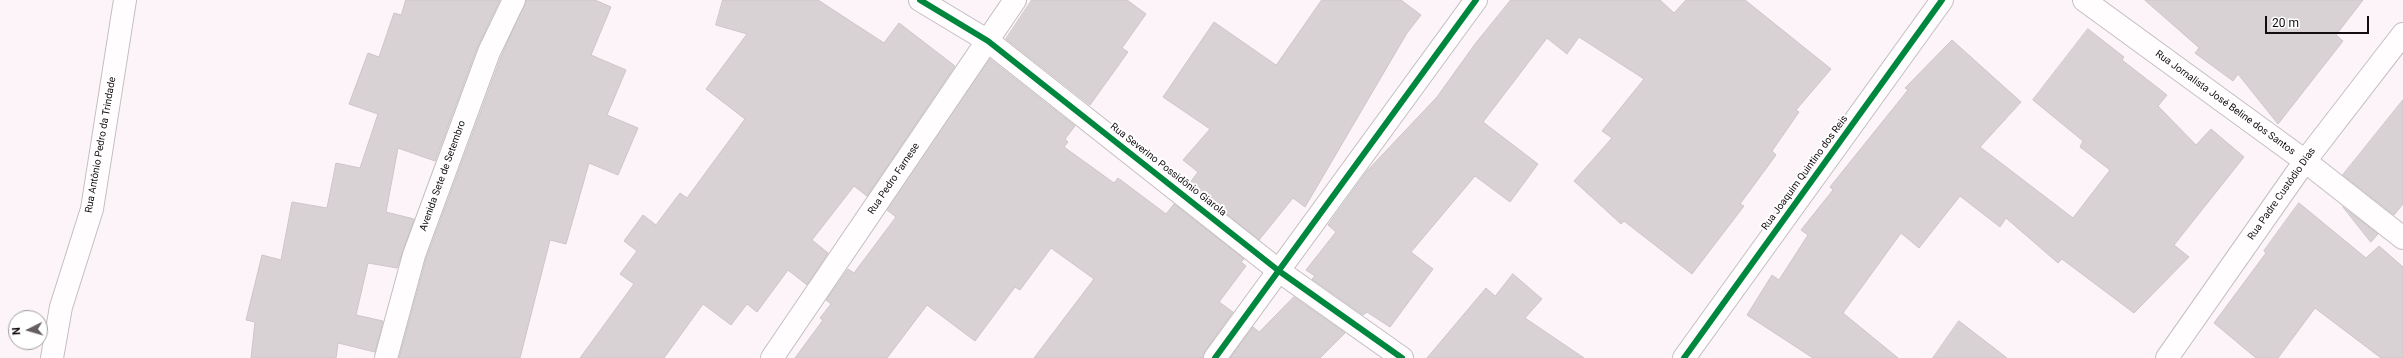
<!DOCTYPE html>
<meta charset="utf-8">
<style>
body{margin:0}
#map{position:relative;width:2403px;height:358px;overflow:hidden;background:#fcf4f8;font-family:Roboto,sans-serif}
canvas{display:block}
.north{position:absolute;left:8px;top:310px;width:40px;height:40px;box-sizing:border-box;background:#fff;border:1px solid #a19e9f;border-radius:50%;rotate:265deg;font-size:11px;font-weight:700;line-height:16px;text-align:center;color:#130d10}
.north::after{content:'';display:block;margin:auto;width:14px;height:18px;background:#655e61;clip-path:polygon(50% 0,100% 100%,50% 72%,0 100%)}
.scale{position:absolute;left:2265px;top:16px;width:104px;height:18px;box-sizing:border-box;border:2px solid #130d10;border-top:0;padding-left:5px;font-size:12px;line-height:14px;white-space:nowrap;color:#130d10;-webkit-text-stroke:3px #fff;paint-order:stroke}
</style>
<div id="map">
<canvas width="2403" height="358"></canvas>
<div class="north">N</div>
<div class="scale">20 m</div>
</div>
<script>
const c = document.querySelector('canvas').getContext('2d');
c.lineJoin = 'round';
function paint(path, color) { c.fillStyle = color; c.fill(path, 'evenodd'); }
function trace(path, color, width, dash) { c.strokeStyle = color; c.lineWidth = width; c.lineCap = dash ? 'butt' : 'round'; c.setLineDash(dash || []); c.stroke(path); }
function drawText(font, color, halo, rows, align = 'center') {
  c.font = font + ' Roboto,sans-serif'; c.lineWidth = 4; c.setLineDash([]); c.textBaseline = 'middle'; c.strokeStyle = halo; c.fillStyle = color; for (const [text, x, y, turn = 0] of rows) {
    c.save(); c.translate(x, y); c.rotate((+turn || 0) * Math.PI / 180); c.textAlign = isNaN(turn) ? turn : align; if (halo) c.strokeText(text, 0, 0); c.fillText(text, 0, 0); c.restore();
  }
}
const building = new Path2D(`
 M406 0H500L477 48 435 161 398 148 386 212 414 219 397 268 368 263 356 315 383 321 375 352 338 343 336 358H251L255 322 246 320 262 255 281 260 292 202 327 208 336 163 360 168 378 114 349 104 368 53 379 57 394 13 401 15Z
 M526 0H595L611 7 591 55 626 70 607 115 638 128 618 175 589 163 566 244 550 240 520 358H399L426 259 501 57Z
 M723 0H818L884 43 899 23 955 66 867 196 854 186 812 240 828 253 807 285 788 270 757 312 747 304 731 325 703 304 664 358H580L634 284 620 274 637 251 624 241 643 215 656 225 680 193 687 198 745 119 706 89 747 34 716 25Z
 M1032 0H1127L1146 14 1122 48 1128 52 1090 105 1006 39Z
 M1322 0H1401L1421 15 1407 33 1305 207 1293 198 1259 240 1189 184 1198 172 1183 160 1210 129 1163 97 1214 22 1276 65Z
 M1511 0H1660L1674 13 1686 0H1745L1831 69 1796 110 1799 112 1772 151 1776 155 1740 204 1744 206 1692 274 1624 221 1621 224 1574 181 1612 138 1602 131 1644 79 1579 37 1567 54 1547 38 1483 122 1538 164 1510 202 1475 176 1411 252 1433 269 1390 327 1367 312 1363 315 1312 279 1315 276 1306 270 1336 232 1328 225 1367 171 1437 97 1475 44Z
 M2145 0H2363L2336 35 2343 41 2278 124 2238 74 2233 81 2195 53 2199 48Z
 M2088 29 2124 57 2122 60 2167 95 2158 106 2196 145 2211 129 2244 157 2174 245 2189 257 2134 313 2062 259 2058 263 2006 218 2000 227 1960 196 1919 248 1901 233 1843 313 1898 358H1813L1747 315 1772 275 1779 280 1808 235 1801 230 1833 190 1830 187 1908 90 1905 88 1952 40 2021 102 1980 147 2073 218 2110 170 2080 147 2083 141 2033 100Z
 M990 59 1075 126 1065 139 1068 142 1064 147 1114 183 1118 178 1166 214 1174 204 1244 259 1241 262 1246 266 1219 302 1233 312 1205 351 1203 358H1034L1094 279 1051 248 1020 290 1015 287 975 341 927 305 887 358H795L823 320 820 318 831 304 826 300 848 269 854 273 896 217 887 210Z
 M2403 100V204L2394 215 2343 175Z
 M2299 203 2366 258 2379 246 2403 267V358H2381L2315 308 2278 358H2256L2214 323 2266 253 2264 251Z
 M2343 207 2378 234 2371 242Z
 M1513 274 1542 299 1525 318 1584 358H1427L1486 288 1495 296Z
 M1294 297 1345 333 1320 358H1230L1253 327 1259 332Z
 M1959 321 2007 358H1933Z`);
paint(building, '#d9d2d5');
trace(building, '#ccc5c9', 1);
const minor = new Path2D(`
 M920 0 988 41 1279 271 1402 358
 M2084 0 2305 161 2403 238
 M52 358 61 307 92 209 125 0
 M386 358 414 255 489 52 514 0
 M772 358 1015 0
 M1215 358 1476 0
 M1684 358 1942 0
 M2167 358 2305 161 2403 34`);
trace(minor, '#c4bec1', 24);
trace(minor, '#fffdfe', 22);
trace(new Path2D(`
 M920 0 988 41 1279 271 1402 358
 M1215 358 1476 0
 M1684 358 1942 0`), '#00873e', 6);
drawText('10px', '#130d10', '#fff', [
 ["Rua Jornalista José Beline dos Santos",2225,103,36],
 ["Rua Antônio Pedro da Trindade",101,145,-80],
 ["Rua Severino Possidônio Giarola",1168,170,38],
 ["Rua Joaquim Quintino dos Reis",1805,173,-54],
 ["Avenida Sete de Setembro",443,176,-70],
 ["Rua Pedro Farnese",894,179,-56],
 ["Rua Padre Custódio Dias",2282,194,-55]
]);
</script>
